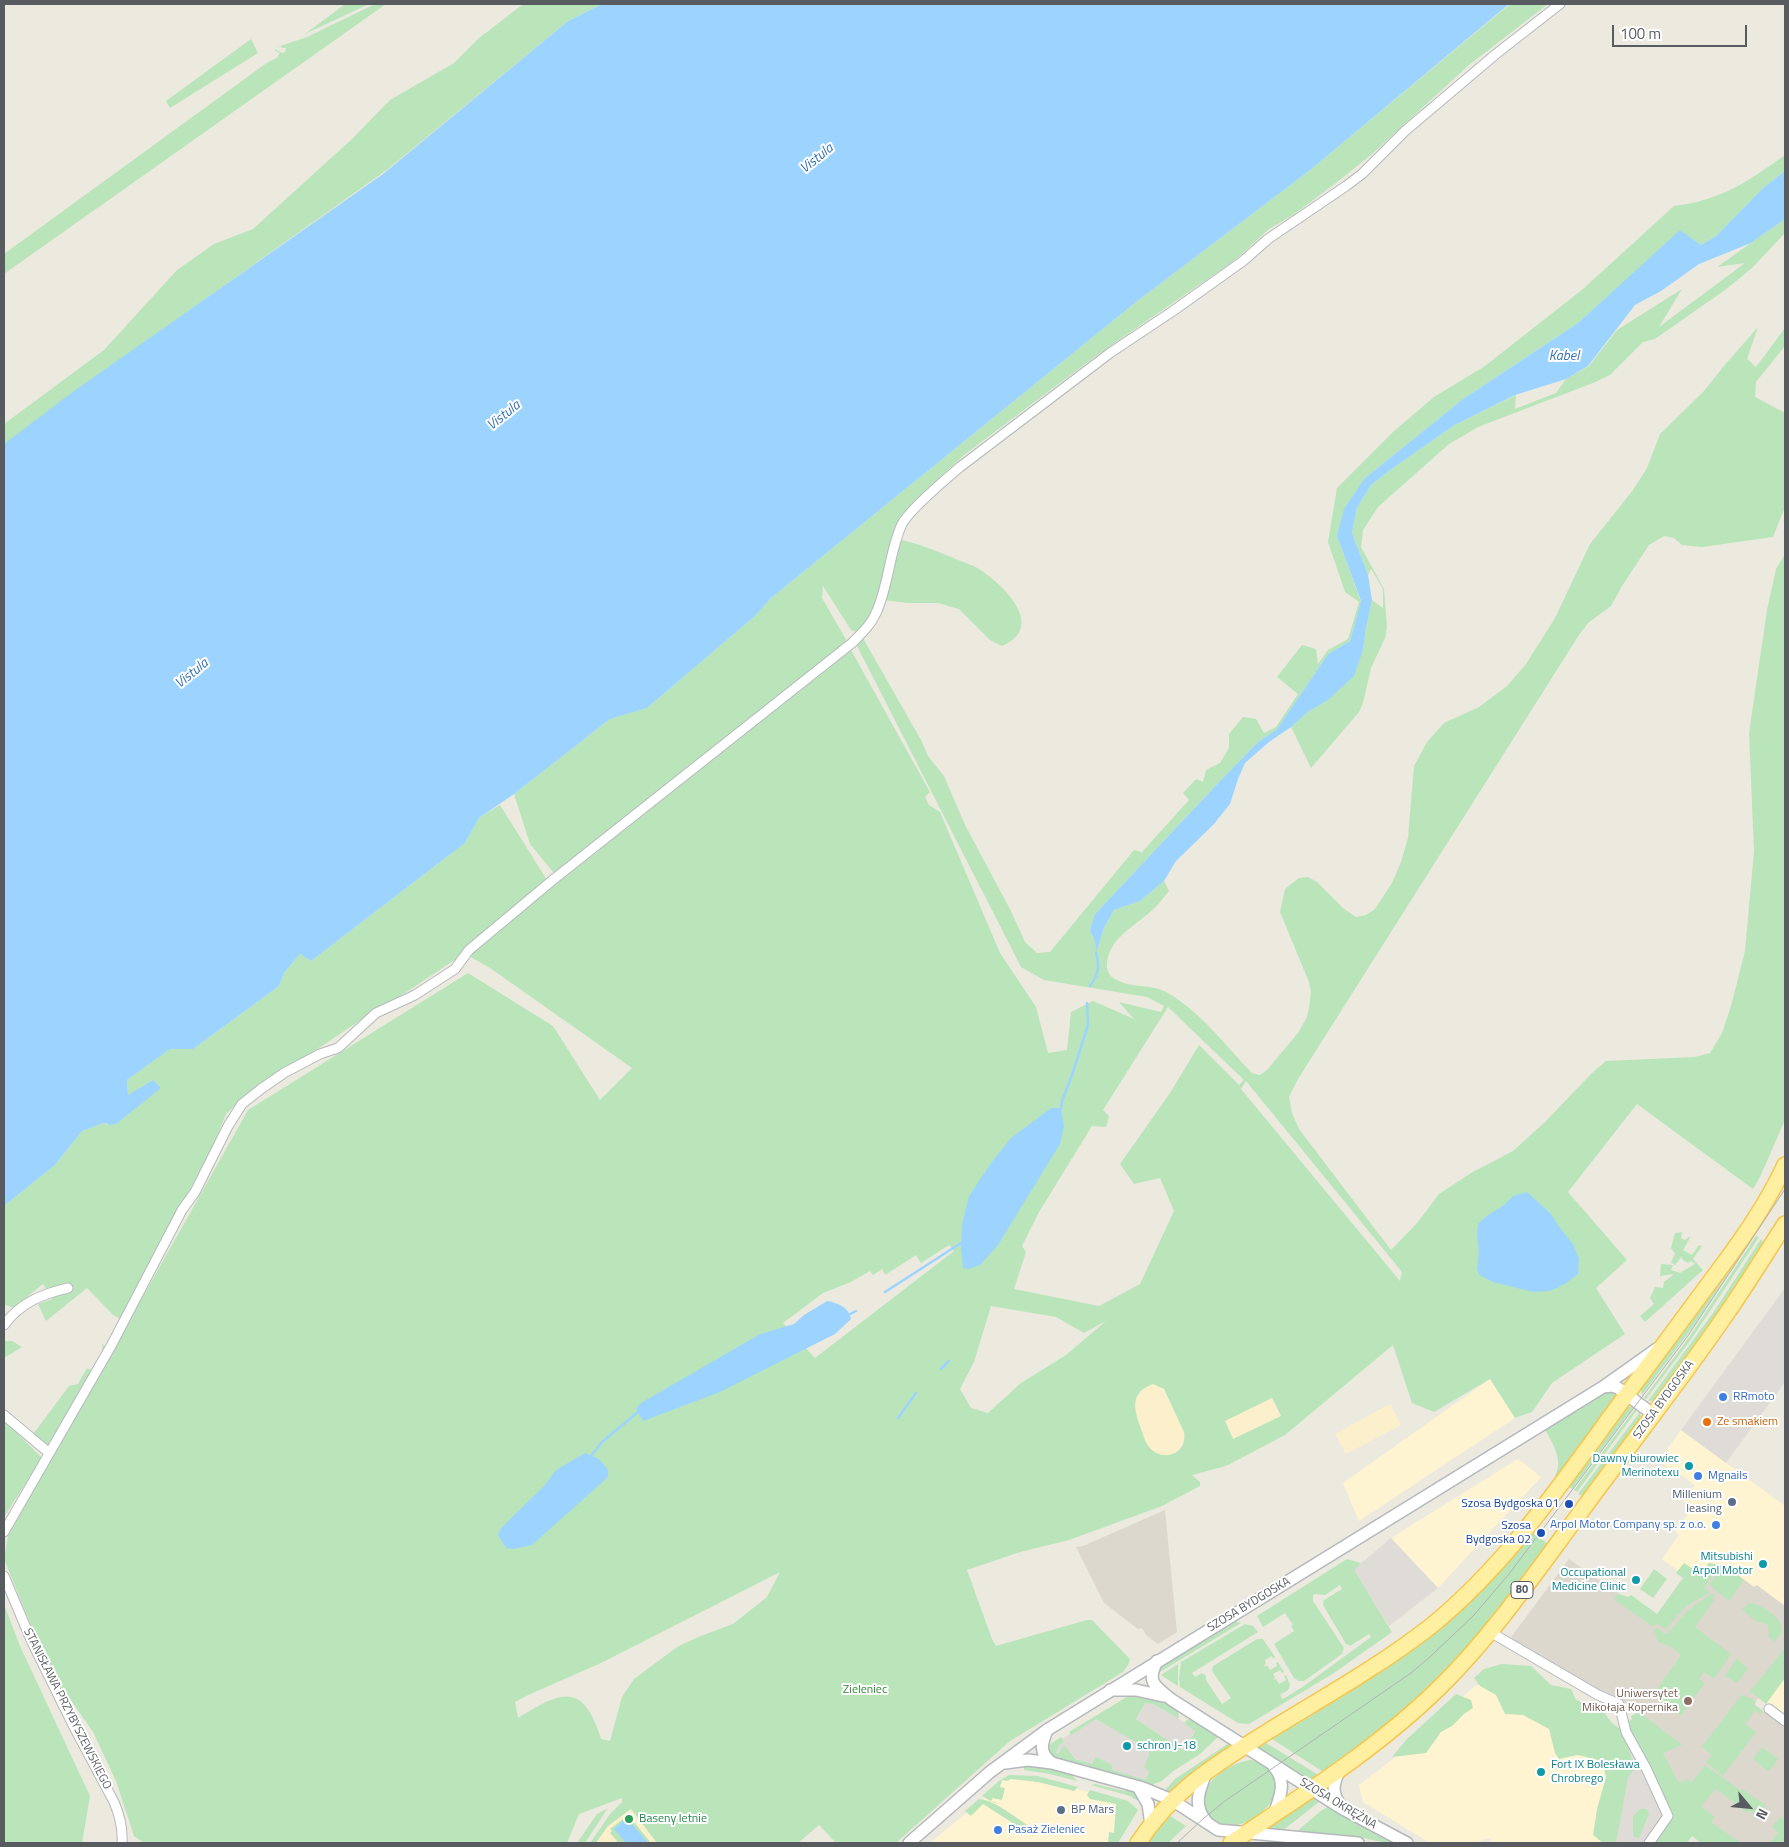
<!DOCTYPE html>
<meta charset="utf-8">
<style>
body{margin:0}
#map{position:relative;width:1789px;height:1847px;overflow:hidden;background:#ece9df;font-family:"Titillium Web",sans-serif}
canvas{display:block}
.frame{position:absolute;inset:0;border:5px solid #585c61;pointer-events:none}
.north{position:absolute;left:1724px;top:1782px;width:50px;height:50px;-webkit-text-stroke:4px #fff;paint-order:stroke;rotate:118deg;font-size:14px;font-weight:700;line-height:20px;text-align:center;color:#585c61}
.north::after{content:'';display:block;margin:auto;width:18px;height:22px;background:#585c61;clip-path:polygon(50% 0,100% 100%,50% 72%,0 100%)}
.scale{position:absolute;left:1612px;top:25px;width:135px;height:22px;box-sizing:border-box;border:2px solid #585c61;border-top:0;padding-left:6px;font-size:15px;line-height:18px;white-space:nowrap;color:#585c61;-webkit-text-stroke:4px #fff;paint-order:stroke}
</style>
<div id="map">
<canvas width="1789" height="1847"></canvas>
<div class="frame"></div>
<div class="north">N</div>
<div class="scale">100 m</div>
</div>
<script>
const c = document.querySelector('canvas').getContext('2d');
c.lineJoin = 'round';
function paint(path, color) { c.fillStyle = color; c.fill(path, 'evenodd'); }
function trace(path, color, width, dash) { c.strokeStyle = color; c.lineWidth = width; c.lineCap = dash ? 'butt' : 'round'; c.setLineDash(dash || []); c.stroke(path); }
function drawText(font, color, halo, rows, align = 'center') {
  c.font = font + ' "Titillium Web",sans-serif'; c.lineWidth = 4; c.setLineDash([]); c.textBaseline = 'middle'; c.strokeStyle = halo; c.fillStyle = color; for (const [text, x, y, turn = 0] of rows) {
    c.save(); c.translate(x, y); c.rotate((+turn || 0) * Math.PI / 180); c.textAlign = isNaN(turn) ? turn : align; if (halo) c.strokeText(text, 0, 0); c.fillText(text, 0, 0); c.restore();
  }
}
paint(new Path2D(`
 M1490 1379 1515 1418 1359 1521 1343 1483Z
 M1681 1430 1785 1506V1606L1756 1585 1754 1588 1727 1567 1709 1563 1694 1583 1662 1559 1679 1535 1675 1531 1692 1509 1683 1501 1695 1485 1679 1473 1676 1474 1659 1461Z
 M1518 1459 1541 1477 1438 1588 1391 1538Z
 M1785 1678V1715L1767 1702Z
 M1476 1685 1556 1702 1622 1759 1611 1843H1491L1490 1838 1475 1843H1430L1363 1802 1359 1785 1397 1756Z
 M1005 1779H1039L1120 1800 1114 1843H930L982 1800Z`), '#fff4d1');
paint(new Path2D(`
 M1785 1288V1382L1726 1463 1681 1430Z
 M1391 1538 1438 1588 1389 1626 1353 1570Z
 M1145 1703 1155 1705 1179 1719 1195 1730 1184 1751 1136 1719Z
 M1111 1707 1170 1744 1148 1783 1047 1749Z
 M1641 1717 1662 1747 1680 1793 1662 1843H1616L1611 1741Z`), '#dfdcd7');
paint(new Path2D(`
 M1165 1510 1177 1632 1158 1644 1146 1635 1142 1628 1138 1629 1104 1603 1076 1547 1083 1546Z
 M1569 1559 1655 1619 1694 1582 1709 1563 1727 1567 1754 1587 1757 1585 1785 1606V1678L1759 1697 1754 1704 1785 1727V1843H1713L1680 1793 1662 1747 1636 1706 1612 1699 1509 1640Z`), '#dcd8ce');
paint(new Path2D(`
 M345 4H369L305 34Z
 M375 4H386L4 274V254L268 62 277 58 280 52 277 53 278 51H275V49L282 53 285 52 286 48H281L280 50 282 46 277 47 307 37Z
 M523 4H602L568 21 388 169 184 314 4 445V424L104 350 177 270 214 244 253 229 352 139 390 100 454 63 478 39Z
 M1510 4H1548L1469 65 1372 154 1336 183 1293 215 1269 229 1235 260 1093 358 964 455 927 489 905 514 896 539C918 543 937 551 958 560 965 563 973 565 979 569 1004 585 1047 627 1002 646L990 640 959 609 938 603H908L883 600 860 633 921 740 928 756 944 776 965 825 1011 911 1025 942 1037 953 1050 952 1134 850 1142 852 1189 800 1183 793 1196 779 1203 782 1206 770 1220 763 1229 748V734L1243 717 1256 719 1264 733 1276 727 1298 694 1277 677 1302 645 1316 649 1318 664 1328 650 1348 639 1359 602 1345 592 1328 542 1337 488 1394 431 1434 397 1485 366 1583 289 1674 206C1722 200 1747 182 1785 155V171L1764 187 1716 236 1701 245 1680 231 1578 323 1463 399 1365 478 1337 536 1361 602 1350 641 1328 654 1277 729 1258 742 1220 781 1095 914 1090 930 1095 942 1096 952 1104 928 1114 910 1140 901 1164 881 1169 891C1163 898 1157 907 1149 913 1133 927 1108 940 1107 964 1106 972 1111 978 1119 981 1133 988 1152 984 1166 992 1200 1011 1225 1045 1252 1073L1260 1075 1267 1070 1298 1033 1307 1017 1309 1008 1311 992 1309 982 1280 912 1285 889 1299 878 1308 877 1317 882 1344 909 1356 917 1366 915 1375 909 1392 883 1401 862 1408 838 1414 766 1427 742 1444 723 1479 707 1507 686 1526 664 1555 618 1590 544 1633 490 1647 468 1660 434 1704 391 1723 367 1758 327 1747 359 1756 367 1785 328V346L1756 382 1755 397 1785 413V507L1773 537 1702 547 1682 545 1674 538 1664 536 1649 545 1622 586 1611 606 1588 623 1579 635 1298 1079 1289 1097 1292 1113 1299 1129 1391 1250 1418 1222 1439 1194 1471 1173 1513 1151 1545 1122 1591 1074 1606 1061 1695 1057 1710 1053 1722 1033 1731 1006 1745 951 1754 851 1749 733 1767 610 1776 569 1785 554V1120L1760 1177 1753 1189 1637 1104 1568 1192 1627 1260 1596 1288 1625 1334 1552 1383 1532 1412 1515 1418 1490 1379 1434 1412 1412 1403 1393 1345 1285 1435 1226 1466 1192 1475 1200 1482V1486L1162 1506 1069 1540 1020 1552 967 1570 992 1639 996 1646 1087 1620H1092L1130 1659 1128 1665 1123 1672 1010 1741 896 1843H836L819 1825 798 1843H598L604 1833 596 1843H590L610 1814 622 1802V1798L579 1814 567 1843H144L134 1836 116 1781 93 1732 51 1672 35 1635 4 1559 8 1536 248 1110 468 973 553 1026 600 1100 632 1068 490 968 467 955 851 650 930 792 925 797 929 805 940 812 1000 953 1036 1007 1048 1053 1067 1050 1071 1012 1093 1001 1134 1019 1119 1002 1161 1012 1164 1006 1147 997 1044 980 1021 967 856 644 859 633 851 630 823 586 822 598 848 643 756 716 754 714 558 872H553L530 844 514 794 610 719 647 708 755 616 771 598 1136 302 1309 171ZM1168 1007 1244 1080 1239 1085 1199 1045 1170 1093 1120 1164 1134 1184 1160 1178 1174 1211 1140 1284 1099 1306 1014 1289 1026 1252 1022 1246 1039 1212 1092 1126 1106 1127 1109 1116 1103 1110ZM1246 1081 1402 1272 1400 1281 1241 1089ZM949 1245 954 1251 815 1358 783 1323 823 1293 851 1282 870 1271 873 1275 882 1269 885 1275 916 1255 921 1263ZM991 1306 1056 1317 1084 1333 1106 1321 1066 1355 1021 1383 988 1413 971 1408 960 1389 974 1362ZM780 1572 767 1597 733 1624 698 1637 677 1647 634 1679 622 1697 610 1741 601 1739C583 1680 560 1692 518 1718L515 1702 526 1696 601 1663Z
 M251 39 258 53 170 108 166 101Z
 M1785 219V233L1752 268 1725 290 1655 339 1643 342 1610 375 1593 383 1478 427 1449 444 1378 507 1363 530 1361 547 1384 589 1387 628 1385 638 1371 668 1363 703 1359 712 1311 768 1291 727 1308 712 1328 700 1363 650 1366 628 1372 600 1383 608V589L1371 569 1368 575 1352 533 1357 508 1371 485 1389 471 1453 426 1516 395 1515 409 1556 393 1566 379 1589 366 1617 330 1682 289 1659 327 1745 263 1717 267Z
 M500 805 547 880 462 952 459 957 390 1003 377 1009 240 1101 226 1114 213 1146 121 1319 113 1315 87 1288 46 1321 38 1304 52 1299 43 1284 13 1308 4 1304V1206L55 1165 82 1131 104 1123 107 1125 153 1080 128 1096 127 1080 171 1048 193 1049 279 986 284 973 300 954 311 961 465 843 479 818Z
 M1682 1232 1681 1238 1685 1240 1689 1237 1690 1238 1683 1250 1692 1255 1699 1245 1702 1246 1693 1259 1703 1270 1645 1322 1640 1316 1654 1304 1650 1298 1655 1287 1663 1288 1664 1282 1674 1274 1660 1276 1661 1264 1673 1265 1671 1270 1680 1273 1695 1264 1691 1261 1688 1263 1682 1259V1256L1675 1265 1671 1262 1675 1254 1671 1248 1675 1233Z
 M1754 1235 1695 1324 1642 1395 1640 1387 1751 1236Z
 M1756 1236 1759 1237 1692 1338 1646 1399 1644 1398 1690 1336Z
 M1761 1239 1765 1244 1719 1317 1655 1401H1648L1713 1313Z
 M6 1341H12L22 1347 4 1358V1342Z
 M102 1343 106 1349 47 1449 34 1433 69 1386 78 1384 87 1368 91 1370 103 1350Z
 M1609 1389 1618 1394 1558 1478 1555 1476C1564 1460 1552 1442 1544 1428Z
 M1628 1406 1634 1407 1572 1489 1566 1484 1625 1407Z
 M1635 1409 1637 1410 1577 1492 1574 1490Z
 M1640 1412 1641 1422 1584 1497 1578 1494Z
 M4 1420 42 1458 4 1517Z
 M1565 1491 1533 1533 1547 1543 1577 1503 1579 1504 1464 1655 1411 1708 1325 1773 1272 1739C1318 1711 1371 1682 1413 1649 1470 1604 1516 1546 1565 1491Z
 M1347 1559 1361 1563 1354 1570 1392 1632 1334 1673 1249 1724 1238 1723 1180 1687 1179 1678 1181 1662 1245 1624 1253 1626 1258 1632 1192 1673 1195 1677 1202 1673 1206 1676V1680L1222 1704 1231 1698 1212 1671 1213 1666 1257 1639H1263L1275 1657 1273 1659 1272 1656 1265 1660 1266 1664 1264 1665 1265 1667 1267 1665 1270 1670 1277 1666 1276 1663 1278 1662 1284 1672 1282 1673 1280 1670 1273 1674 1275 1677 1273 1680 1276 1679 1279 1684 1286 1680 1284 1676 1286 1675 1290 1685 1288 1690 1280 1695 1283 1699 1304 1686 1371 1637 1369 1634 1350 1646 1346 1644 1323 1605 1324 1600 1342 1589 1340 1585 1325 1595 1316 1594 1313 1595V1601L1344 1648 1342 1654 1304 1681H1299L1294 1678 1274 1644 1294 1631 1291 1626 1293 1625 1285 1613 1263 1627 1257 1616Z
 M1684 1563 1700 1574 1709 1563 1727 1567 1744 1580 1729 1601 1709 1585 1718 1573 1716 1571 1704 1588 1710 1592 1685 1607 1666 1629 1658 1624 1652 1626 1615 1600 1616 1595 1619 1594 1628 1597 1631 1595 1657 1614 1683 1578 1676 1573Z
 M1654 1569 1667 1579 1653 1598 1640 1589Z
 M1712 1593 1715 1596 1712 1599 1714 1600 1695 1627 1731 1654 1714 1679 1704 1672 1699 1679 1705 1683 1681 1716 1652 1696 1681 1655 1670 1646 1658 1642 1654 1631 1656 1628 1667 1634 1687 1611Z
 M1749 1603C1760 1603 1784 1618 1782 1631 1781 1635 1777 1638 1775 1642L1769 1637 1768 1625 1754 1620 1742 1609Z
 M4 1604 20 1646 90 1796 82 1843H4Z
 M1235 1621 1241 1623 1155 1675 1159 1667 1229 1622Z
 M1785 1647V1678L1766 1704 1750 1691 1766 1672Z
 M1737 1658 1748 1669 1737 1683 1725 1676Z
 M1178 1664V1686L1161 1675Z
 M1502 1664 1531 1666 1551 1685 1571 1689 1576 1700 1602 1710 1612 1723 1623 1731 1635 1769 1628 1777 1616 1843H1603L1593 1835 1597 1809 1606 1777 1602 1761 1578 1755 1559 1759 1555 1753 1549 1729 1523 1715 1505 1714 1496 1695 1480 1686 1474 1678 1484 1669Z
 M1456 1694 1471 1700 1473 1708 1464 1714 1452 1726 1441 1732 1426 1753 1392 1757 1407 1739Z
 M1130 1695 1157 1698 1178 1710 1179 1719 1155 1705 1145 1703 1136 1719 1184 1751 1195 1731 1184 1723 1187 1720 1192 1719 1219 1736 1200 1754 1172 1772 1162 1781 1154 1784 1153 1786 1144 1782 1054 1759 1046 1749 1049 1745 1061 1737 1064 1742 1059 1745 1056 1753H1059L1064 1745 1075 1759 1092 1764 1096 1757 1112 1765V1770L1146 1780 1149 1771 1144 1767 1149 1755 1148 1749 1096 1719 1071 1735 1069 1732Z
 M1741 1695 1750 1698 1756 1702 1754 1705 1763 1711 1761 1714 1755 1710 1745 1724 1756 1732 1723 1776 1706 1762 1712 1755 1702 1747Z
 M1639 1712 1682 1745 1663 1753 1679 1783 1688 1779 1691 1783 1705 1765 1741 1791 1742 1789 1764 1804 1765 1808 1757 1817 1750 1810 1747 1813 1716 1789 1701 1806 1715 1817 1711 1822 1741 1843H1701L1692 1836 1687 1843H1653L1669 1808 1627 1723 1632 1719 1631 1716Z
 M1229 1743 1235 1746 1171 1793 1165 1790 1175 1779Z
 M1266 1743 1320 1776 1311 1782 1258 1748Z
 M1762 1747 1778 1759 1769 1772 1753 1759Z
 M1250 1760C1260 1762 1267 1765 1272 1774 1290 1801 1242 1835 1218 1824 1213 1821 1208 1816 1205 1810 1195 1785 1229 1763 1250 1760Z
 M1024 1766 1041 1767 1070 1773 1077 1781 1050 1774 1024 1770Z
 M1009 1775 1037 1776 1078 1787 1074 1791 1038 1782 1011 1779 1007 1781 1002 1780 1000 1787 1005 1788 1002 1800 993 1798 991 1801 999 1804 994 1803 982 1796 999 1781Z
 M1095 1784 1124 1791 1131 1790 1135 1792 1143 1800 1138 1801 1130 1796 1091 1785Z
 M1090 1790 1128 1801 1138 1810 1118 1843H1108L1109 1832 1114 1833 1116 1804 1090 1799 1087 1795Z
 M1312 1797 1319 1802 1282 1831 1264 1829Z
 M979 1799C996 1800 1021 1822 1036 1831L1033 1836 983 1804 971 1816 965 1811Z
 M1328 1807 1394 1843C1383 1843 1374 1840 1363 1838 1341 1835 1319 1833 1296 1832L1322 1810Z
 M608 1808 585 1843H577L597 1814Z
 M1640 1809H1647L1649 1814 1639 1838 1633 1836V1816Z
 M1167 1814 1186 1826 1168 1843H1144Z
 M1780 1817 1785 1819V1843H1770L1778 1832 1772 1827Z`), '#bae5ba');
paint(new Path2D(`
 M1153 1384 1164 1389 1184 1432C1188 1454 1163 1463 1149 1447 1145 1442 1143 1434 1141 1429 1134 1409 1129 1393 1153 1384Z
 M1272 1398 1281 1416 1233 1439 1225 1421Z
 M1390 1404 1401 1425 1346 1454 1335 1434Z
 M631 1809 657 1843H651L628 1815 610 1829 612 1831 610 1833 617 1841 615 1843H596L608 1826Z`), '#fbf0cb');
paint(new Path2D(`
 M602 4H1509L1309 171 1136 302 771 598 755 616 647 708 610 719 514 794 479 818 465 843 311 961 300 954 284 973 279 986 193 1049H170L127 1080 128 1095 153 1080 161 1088 116 1124 110 1125 104 1123 82 1131 55 1165 4 1206V444L74 391 383 174 568 21Z
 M1785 171V219L1751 243 1699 264 1661 291 1635 305 1588 366 1566 379 1515 395 1453 426 1389 471 1371 485 1357 508 1352 533 1368 575 1372 600 1366 628 1363 650 1354 676 1328 700 1308 712 1291 727 1269 742 1245 763 1238 779 1230 804 1214 824 1176 861 1164 881 1140 901 1114 910 1104 928 1096 953 1095 942 1090 930 1095 914 1220 781 1258 742 1277 729 1328 654 1350 641 1361 601 1337 536 1344 509 1365 478 1463 399 1578 323 1680 230 1701 245 1716 236 1764 187Z
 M1051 1108H1061L1064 1126 1060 1144 998 1245 980 1265 969 1269 963 1268 961 1246 962 1224 969 1196 991 1163 1011 1138Z
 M1527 1192 1551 1214 1560 1228 1573 1244 1579 1259 1578 1274 1565 1284 1550 1291 1533 1292 1493 1282 1479 1275 1477 1268 1479 1251 1477 1235 1478 1224 1485 1217 1504 1205 1513 1196Z
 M827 1301C838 1303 849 1307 851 1319L835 1334 720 1392 643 1421 636 1409 641 1403 760 1334 794 1324 804 1315Z
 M585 1453 599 1459 608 1470V1477L532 1545 513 1549 506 1548 498 1535 501 1528 545 1485 556 1470Z
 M627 1818 648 1843H626L614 1829Z`), '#9cd4ff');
trace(new Path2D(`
 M1090 986C1098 975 1100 967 1096 953
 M1061 1108 1062 1101 1072 1075 1088 1025 1087 1003
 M885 1292 961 1243
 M850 1314 856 1311
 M941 1369 949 1361
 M898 1418 916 1393
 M591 1456 602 1442 638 1412`), '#9cd4ff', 2.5);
const minor = new Path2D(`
 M4 1325C20 1303 42 1294 68 1288
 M4 1415 48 1452
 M4 1532 111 1346 182 1210 195 1192 228 1126 242 1104 261 1089 284 1073 320 1054 338 1048 376 1013 415 995 455 969 469 950 554 879 852 643C861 634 871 625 876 613 889 585 889 552 902 524 910 509 946 479 960 467L1110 353 1173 311 1243 261 1268 239 1346 186 1362 174 1405 131 1496 54 1560 4
 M4 1576 32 1642 75 1729 114 1802C120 1816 123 1828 122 1843
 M1490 1632 1598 1695 1619 1704 1626 1732 1647 1770 1668 1816 1649 1843
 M1769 1709 1785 1721`);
const tertiary = new Path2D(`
 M1603 1387 1612 1386 1618 1388 1654 1415
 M1157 1661C1146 1683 1155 1686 1172 1700L1343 1809 1407 1843
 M1110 1690H1136L1163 1696
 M1047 1730C1042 1743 1038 1753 1052 1763
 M1005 1763 1028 1760 1052 1763 1143 1788 1172 1800 1218 1830 1358 1843
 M1274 1767C1287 1781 1280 1798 1274 1814
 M1340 1770C1333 1783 1331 1793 1341 1806
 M1138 1787 1148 1804 1151 1825
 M1206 1821C1192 1805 1200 1788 1207 1771
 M909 1843 990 1772 1047 1730 1603 1387 1658 1348`);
const primary = new Path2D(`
 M1138 1843C1174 1789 1213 1766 1267 1732 1322 1698 1380 1666 1431 1626 1516 1557 1577 1460 1642 1374 1666 1342 1689 1310 1713 1278 1740 1242 1766 1206 1785 1165
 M1231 1843C1303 1795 1378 1748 1440 1687 1492 1636 1537 1571 1580 1513 1628 1447 1679 1383 1725 1316 1746 1286 1765 1255 1785 1224`);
trace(minor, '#b5b8bd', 11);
trace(tertiary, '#b5b8bd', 14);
trace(primary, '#f6c64e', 18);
trace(minor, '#fff', 9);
trace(tertiary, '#fff', 11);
trace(primary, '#ffefa1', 15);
trace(new Path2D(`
 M1177 1843 1204 1818 1225 1801 1411 1673 1431 1656 1474 1615 1509 1574 1687 1337 1785 1189`), '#b1b2b2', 1);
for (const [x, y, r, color] of [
 [1723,1397,5,"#3f7fe0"],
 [1707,1422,5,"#e8710a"],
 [1689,1466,5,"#0f9aa8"],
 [1698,1476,5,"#3f7fe0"],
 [1732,1502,5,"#5c6f8a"],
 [1569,1504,5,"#1a4fb4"],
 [1716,1525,5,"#3f7fe0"],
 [1541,1533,5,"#1a4fb4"],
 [1763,1564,5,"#0f9aa8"],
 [1636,1580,5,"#0f9aa8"],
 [1688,1701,5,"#8d6e63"],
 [1127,1746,5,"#0f9aa8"],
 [1541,1772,5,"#0f9aa8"],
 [1061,1810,5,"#5c6f8a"],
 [629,1819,5,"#2e9e5b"],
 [998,1830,5,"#3f7fe0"]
]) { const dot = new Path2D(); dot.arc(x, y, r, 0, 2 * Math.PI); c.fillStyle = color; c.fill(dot); trace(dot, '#fff', 2); }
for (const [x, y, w] of [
 [1522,1590,22]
]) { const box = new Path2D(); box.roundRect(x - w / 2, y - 8.5, w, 17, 4); c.fillStyle = '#fff'; c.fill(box); trace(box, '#585c61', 1); }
drawText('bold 11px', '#585c61', null, [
 ["80",1522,1590]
]);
drawText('12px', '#366cbe', '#fff', [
 ["RRmoto",1733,1397],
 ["Mgnails",1708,1476],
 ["Arpol Motor Company sp. z o.o.",1706,1525,"right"],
 ["Pasaż Zieleniec",1008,1830]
], 'left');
drawText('12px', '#585c61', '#fff', [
 ["SZOSA BYDGOSKA",1664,1400,-54],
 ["SZOSA BYDGOSKA",1249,1605,-31],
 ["STANISŁAWA PRZYBYSZEWSKIEGO",67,1709,63],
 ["SZOSA OKRĘŻNA",1338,1804,31]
]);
drawText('12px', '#c56008', '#fff', [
 ["Ze smakiem",1717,1422]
], 'left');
drawText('12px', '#0d838f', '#fff', [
 ["Dawny biurowiec",1679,1459],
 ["Merinotexu",1679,1473],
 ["Mitsubishi",1753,1557],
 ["Arpol Motor",1753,1571],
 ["Occupational",1626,1573],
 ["Medicine Clinic",1626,1587],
 ["schron J-18",1137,1746,"left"],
 ["Fort IX Bolesława",1551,1765,"left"],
 ["Chrobrego",1551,1779,"left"]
], 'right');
drawText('12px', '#4e5e75', '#fff', [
 ["Millenium",1722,1495],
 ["leasing",1722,1509],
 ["BP Mars",1071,1810,"left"]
], 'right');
drawText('12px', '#164399', '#fff', [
 ["Szosa Bydgoska 01",1559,1504],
 ["Szosa",1531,1526],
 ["Bydgoska 02",1531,1540]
], 'right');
drawText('12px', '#318735', '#fff', [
 ["Zieleniec",865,1690]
]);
drawText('12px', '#785e54', '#fff', [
 ["Uniwersytet",1678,1694],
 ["Mikołaja Kopernika",1678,1708]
], 'right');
drawText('12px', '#27864d', '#fff', [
 ["Baseny letnie",639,1819]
], 'left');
drawText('italic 14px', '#3774b4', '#fff', [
 ["Vistula",817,159,-39],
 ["Kabel",1564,357],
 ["Vistula",504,416,-39],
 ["Vistula",192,674,-39]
]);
</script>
